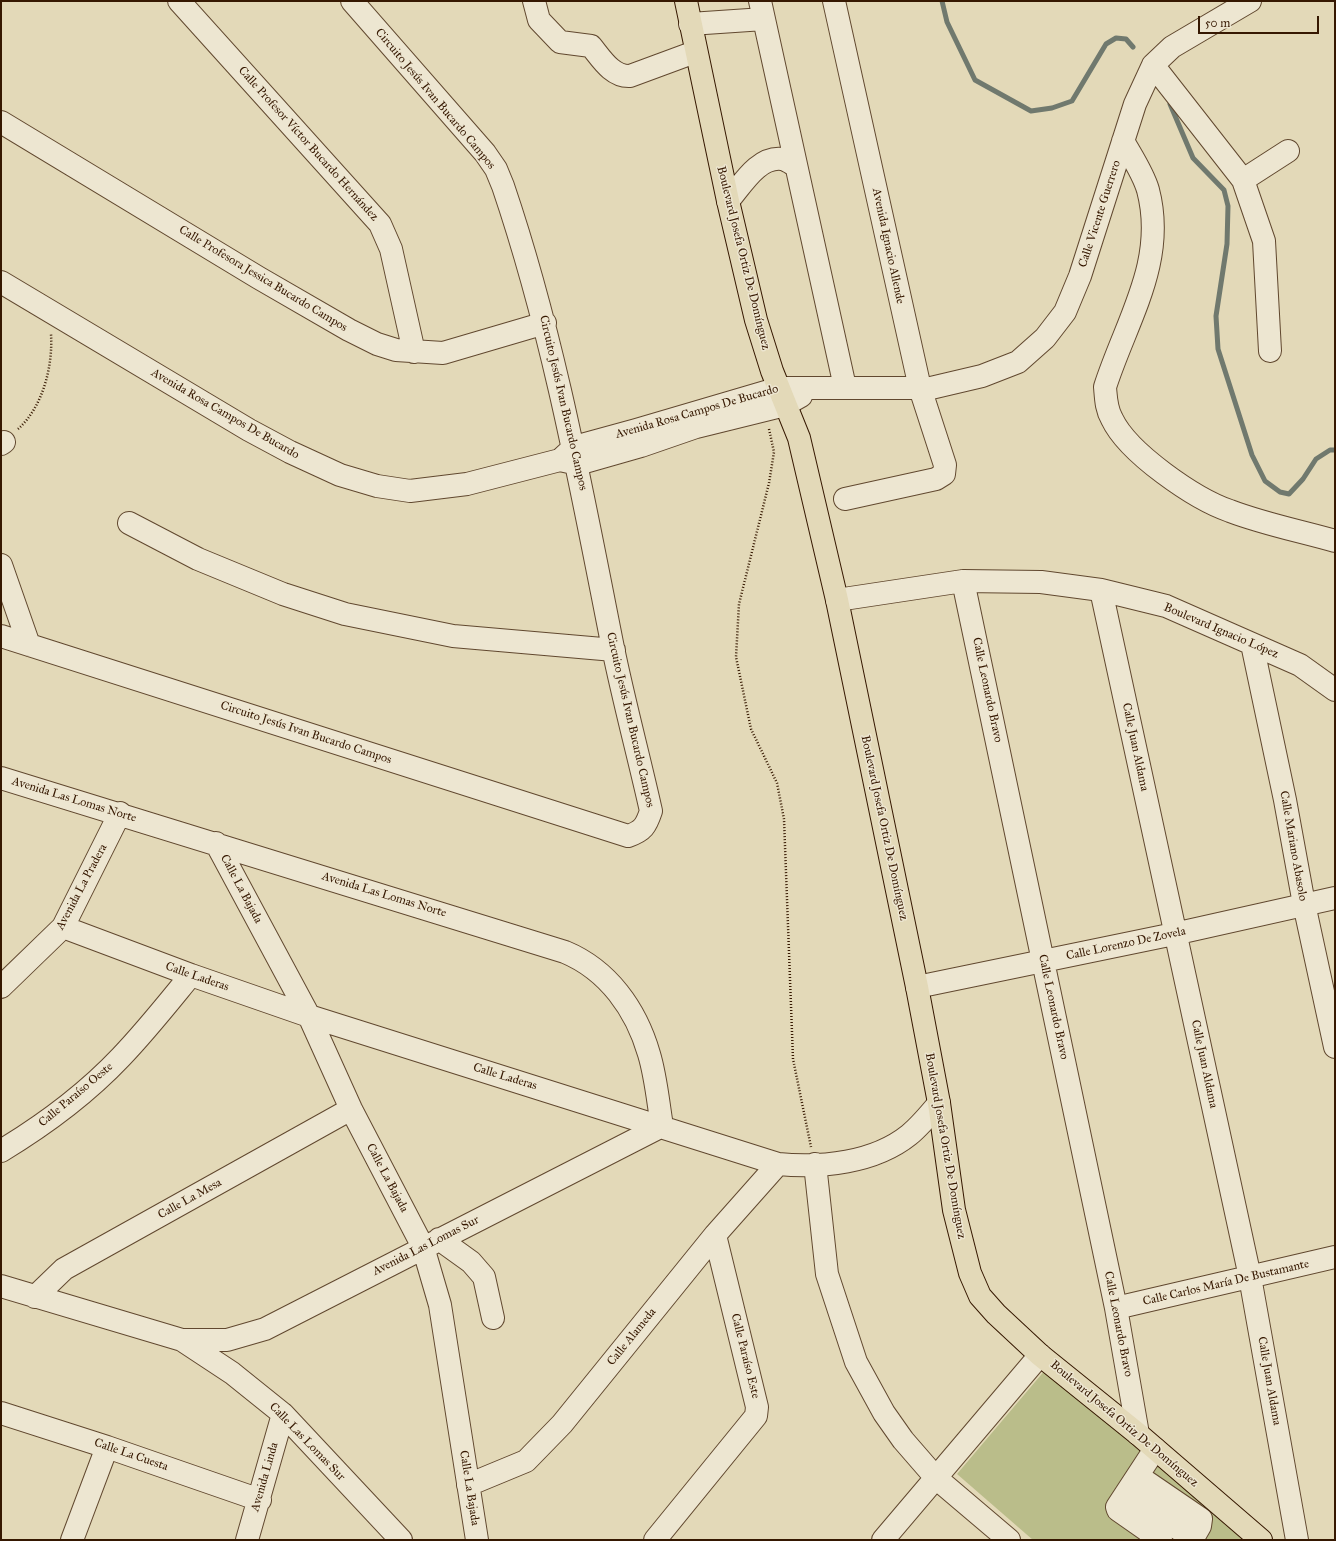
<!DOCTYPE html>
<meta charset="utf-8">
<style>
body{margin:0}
#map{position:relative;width:1336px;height:1541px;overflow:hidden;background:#e3d9b8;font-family:"IM FELL Great Primer",serif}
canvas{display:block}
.frame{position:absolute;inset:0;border:2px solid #361801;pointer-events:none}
.scale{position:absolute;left:1198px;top:16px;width:121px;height:18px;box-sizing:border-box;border:2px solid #361801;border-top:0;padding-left:5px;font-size:12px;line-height:14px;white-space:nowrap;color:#361801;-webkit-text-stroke:3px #ede6d1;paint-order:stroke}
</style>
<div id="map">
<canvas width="1336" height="1541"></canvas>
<div class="frame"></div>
<div class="scale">50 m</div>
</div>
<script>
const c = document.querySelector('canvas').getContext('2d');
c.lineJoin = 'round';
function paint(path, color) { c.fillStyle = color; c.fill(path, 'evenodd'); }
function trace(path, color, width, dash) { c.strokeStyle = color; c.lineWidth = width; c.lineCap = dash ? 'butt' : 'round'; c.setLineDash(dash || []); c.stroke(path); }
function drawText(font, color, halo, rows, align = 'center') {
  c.font = font + ' "IM FELL Great Primer",serif'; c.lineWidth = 3; c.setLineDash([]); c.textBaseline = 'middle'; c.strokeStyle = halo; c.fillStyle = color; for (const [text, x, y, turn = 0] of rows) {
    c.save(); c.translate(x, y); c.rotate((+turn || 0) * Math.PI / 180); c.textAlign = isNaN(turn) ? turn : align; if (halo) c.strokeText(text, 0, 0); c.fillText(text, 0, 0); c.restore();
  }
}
paint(new Path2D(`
 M1046 1369 1248 1540H1033L957 1474Z`), '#babd8a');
trace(new Path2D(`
 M942 1 947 22 975 80 1031 111 1052 108 1072 101 1106 44 1116 38 1126 39 1133 47
 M1170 104 1193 158 1224 190 1228 206 1227 244 1216 316 1218 349 1252 455 1265 481 1280 492 1289 494 1303 479 1316 459 1330 450H1335`), '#70796e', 5);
const minor = new Path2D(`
 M179 1 380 224 391 249 414 352
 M534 1 539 20 560 42 591 46C601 58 612 77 630 76L695 52
 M760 1 845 387
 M834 1 920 388 945 465 944 474 936 479 845 499
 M690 24 764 19
 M1153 65 1243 180 1288 151
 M1 122 259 278 349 330 377 344 396 350 443 353 545 323
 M1123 141C1132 157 1143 173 1148 190 1167 262 1126 321 1105 387 1106 398 1106 409 1112 419 1128 453 1195 499 1230 511 1264 524 1300 531 1335 541
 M1243 180 1264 241 1270 351
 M728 201C742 185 758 156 782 159 787 160 792 164 796 166
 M1 282 249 430 290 452 340 475 377 486 410 491 467 484 560 460 578 464 641 446 696 427 785 405 801 396
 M1 444 4 442
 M560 460 574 447 636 430 779 388H931L982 376 1018 362 1045 338 1065 312 1080 276 1135 104 1153 65 1172 47 1250 1
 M129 523 198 559 283 594 345 614 453 636 614 650
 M1 565 29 645
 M963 581 1116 1308 1138 1434
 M1101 590 1250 1277 1297 1540
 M837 600 963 581 1041 582 1101 590 1166 606 1300 665 1335 690
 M1 636 628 836C643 831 646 826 651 811 639 757 624 702 613 648 582 492 554 336 503 186L496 169 485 153 352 1
 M1252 644 1285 800 1304 904 1335 1047
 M1 778 565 952C608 970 636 1009 649 1054 656 1077 658 1102 662 1126
 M216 843 309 1016 351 1109 423 1247 440 1305 477 1540
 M63 927 191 975 309 1016 778 1164C822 1168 874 1163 909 1135 920 1126 930 1114 939 1103
 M1 987 63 927 120 813
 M917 987 1174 934 1335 898
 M1 1151C44 1125 86 1094 121 1057 146 1031 168 1003 191 975
 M815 1164 827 1274 856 1362 884 1413 903 1440 936 1478 1009 1540
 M439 1239 471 1262 484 1277 493 1318
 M1 1286 182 1340 232 1373 283 1414 401 1540
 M35 1297 64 1269 351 1109
 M1116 1308 1335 1257
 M182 1340H227L265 1329 662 1126
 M1 1413 107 1447 260 1500
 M1155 1449 1117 1507 1118 1510 1161 1540
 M1138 1476 1201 1519 1200 1526 1192 1540
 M468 1485 526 1461 562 1424 715 1235 778 1164
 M1127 1493 1193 1539
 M72 1540 107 1447
 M247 1540 283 1414
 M655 1540 756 1416 757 1407 715 1235
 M883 1540 1040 1355`);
const major = new Path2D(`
 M686 1 728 201 756 320 772 371 799 438 837 600 917 987 939 1103 954 1210 970 1273 980 1296 996 1314 1040 1355 1138 1434 1261 1540`);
trace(minor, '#61482f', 24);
trace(major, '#361801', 24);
trace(new Path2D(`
 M18 429C43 407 53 366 51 334
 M769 429 774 452 769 483 739 604 736 657 751 729 777 783 784 819 793 1059 811 1147`), '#361801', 2.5, [1, 2]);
trace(minor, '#ede6d1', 22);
trace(major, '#e3d9b8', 22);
drawText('12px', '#361801', '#ede6d1', [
 ["Circuito Jesús Ivan Bucardo Campos",435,99,50],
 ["Calle Profesor Víctor Bucardo Hernández",308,144,48],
 ["Calle Vicente Guerrero",1100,214,-72],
 ["Avenida Ignacio Allende",888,246,78],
 ["Boulevard Josefa Ortiz De Domínguez",743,258,76],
 ["Calle Profesora Jessica Bucardo Campos",263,279,31],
 ["Circuito Jesús Ivan Bucardo Campos",563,403,77],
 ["Avenida Rosa Campos De Bucardo",697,412,-16],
 ["Avenida Rosa Campos De Bucardo",225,414,30],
 ["Boulevard Ignacio López",1221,631,23],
 ["Calle Leonardo Bravo",987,690,78],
 ["Circuito Jesús Ivan Bucardo Campos",630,720,77],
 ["Circuito Jesús Ivan Bucardo Campos",306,733,18],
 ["Calle Juan Aldama",1135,747,78],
 ["Avenida Las Lomas Norte",74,800,17],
 ["Boulevard Josefa Ortiz De Domínguez",884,828,78],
 ["Calle Mariano Abasolo",1293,846,80],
 ["Avenida La Pradera",82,887,-62],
 ["Calle La Bajada",241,889,62],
 ["Avenida Las Lomas Norte",384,895,17],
 ["Calle Lorenzo De Zovela",1126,944,-12],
 ["Calle Laderas",197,977,19],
 ["Calle Leonardo Bravo",1053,1007,78],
 ["Calle Juan Aldama",1204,1064,78],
 ["Calle Laderas",505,1077,17],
 ["Calle Paraíso Oeste",76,1095,-40],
 ["Boulevard Josefa Ortiz De Domínguez",945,1146,80],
 ["Calle La Bajada",387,1178,62],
 ["Calle La Mesa",190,1199,-29],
 ["Avenida Las Lomas Sur",426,1246,-27],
 ["Calle Carlos María De Bustamante",1226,1283,-13],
 ["Calle Leonardo Bravo",1118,1324,79],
 ["Calle Alameda",632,1337,-51],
 ["Calle Paraíso Este",745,1356,76],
 ["Calle Juan Aldama",1269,1381,80],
 ["Boulevard Josefa Ortiz De Domínguez",1124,1424,40],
 ["Calle Las Lomas Sur",307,1442,46],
 ["Calle La Cuesta",131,1455,19],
 ["Avenida Linda",265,1477,-74],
 ["Calle La Bajada",469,1488,81]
]);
</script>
